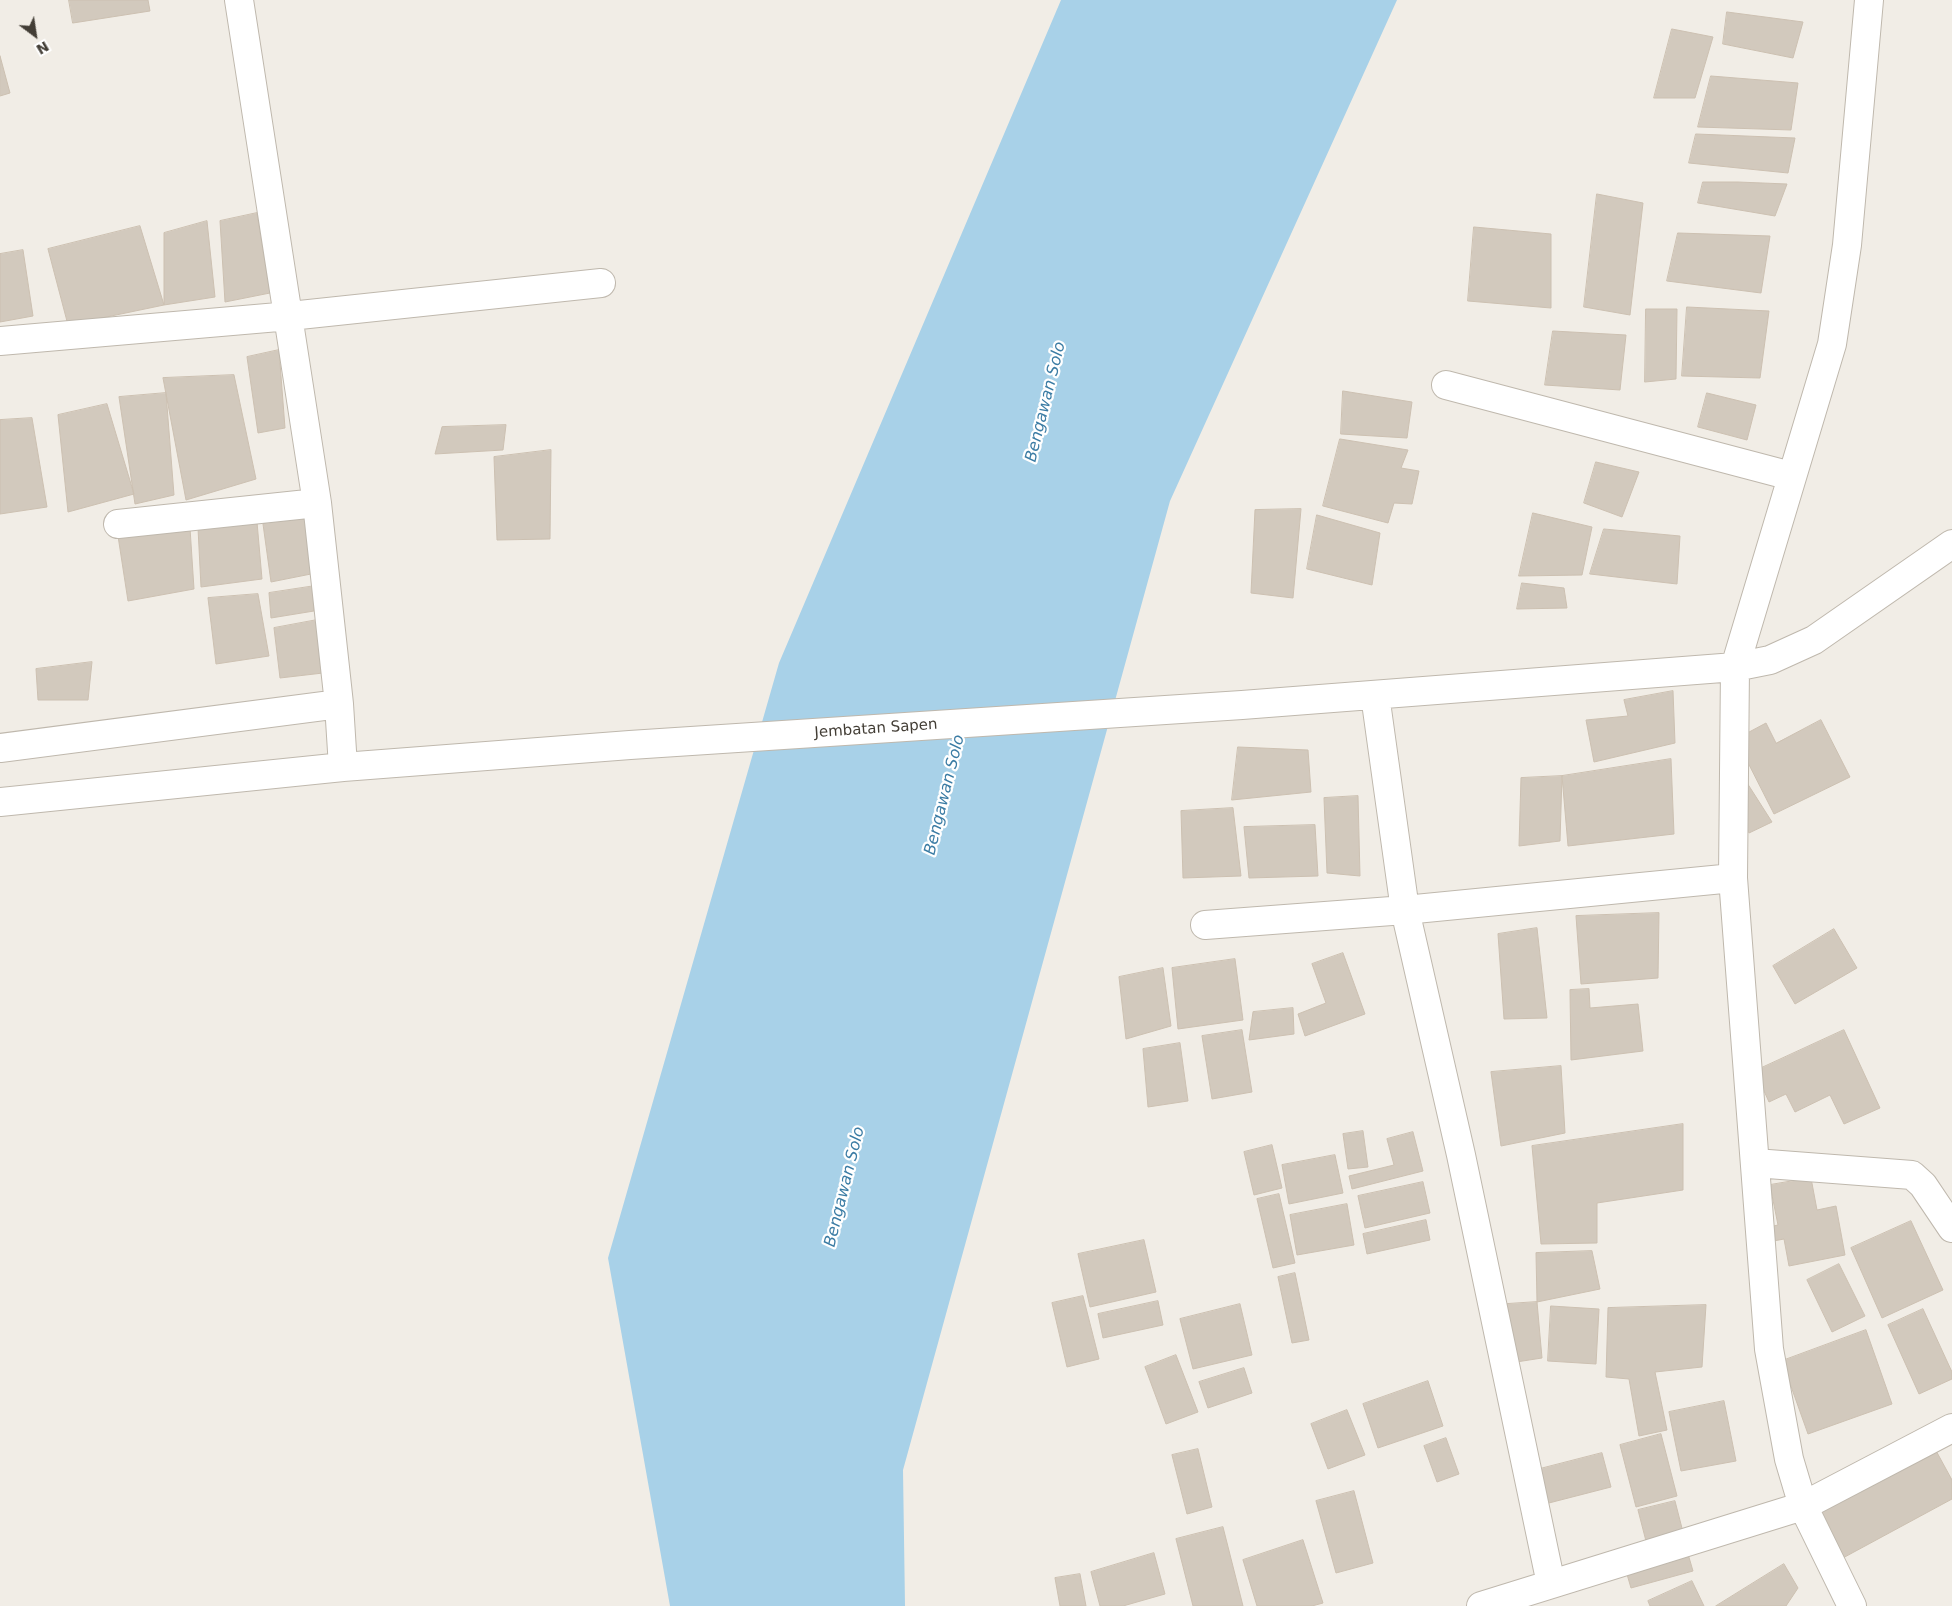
<!DOCTYPE html>
<style>
body{margin:0}
#map{position:relative;width:1952px;height:1606px;overflow:hidden;background:#f1ede6;font-family:"DejaVu Sans",sans-serif}
canvas{display:block}
.north{position:absolute;left:10px;top:10px;width:50px;height:50px;-webkit-text-stroke:4px #fff;paint-order:stroke;rotate:149deg;font-size:14px;font-weight:700;line-height:20px;text-align:center;color:#433e36}
.north::after{content:'';display:block;margin:auto;width:18px;height:22px;background:#433e36;clip-path:polygon(50% 0,100% 100%,50% 72%,0 100%)}
</style>
<div id="map">
<canvas width="1952" height="1606"></canvas>
<div class="north">N</div>
</div>
<script>
const c = document.querySelector('canvas').getContext('2d');
c.lineJoin = 'round';
function paint(path, color) { c.fillStyle = color; c.fill(path, 'evenodd'); }
function trace(path, color, width, dash) { c.strokeStyle = color; c.lineWidth = width; c.lineCap = dash ? 'butt' : 'round'; c.setLineDash(dash || []); c.stroke(path); }
function drawText(font, color, halo, rows, align = 'center') {
  c.font = font + ' "DejaVu Sans",sans-serif'; c.lineWidth = 4.5; c.setLineDash([]); c.textBaseline = 'middle'; c.strokeStyle = halo; c.fillStyle = color; for (const [text, x, y, turn = 0] of rows) {
    c.save(); c.translate(x, y); c.rotate((+turn || 0) * Math.PI / 180); c.textAlign = isNaN(turn) ? turn : align; if (halo) c.strokeText(text, 0, 0); c.fillText(text, 0, 0); c.restore();
  }
}
paint(new Path2D(`
 M1061 0H1397L1170 501 903 1470 905 1606H670L608 1258 779 663Z`), '#a8d1e8');
const building = new Path2D(`
 M69 0H148L150 11 73 23Z
 M1727 12 1803 22 1793 58 1723 44Z
 M1672 29 1713 37 1695 98H1654Z
 M0 56 10 93 0 96Z
 M1711 76 1798 83 1791 130 1698 127Z
 M1696 134 1795 138 1788 173 1689 163Z
 M1703 182H1738L1787 184 1775 216 1698 203Z
 M1597 194 1643 203 1630 315 1584 307Z
 M257 213 270 293 225 302 220 221Z
 M207 221 215 297 164 305V233Z
 M140 226 164 305 68 325 48 249Z
 M1474 227 1551 234V308L1468 301Z
 M1678 233 1770 236 1761 293 1667 281Z
 M23 250 33 316 0 322V254Z
 M1687 307 1769 311 1760 378 1682 376Z
 M1646 309H1677L1676 379 1645 382Z
 M1553 331 1626 335 1620 390 1545 385Z
 M279 350 285 428 258 433 247 357Z
 M234 375 256 479 186 500 163 378Z
 M1343 391 1412 402 1407 438 1341 434Z
 M166 393 174 495 135 504 119 397Z
 M1707 393 1756 405 1747 440 1698 427Z
 M107 404 134 494 68 512 58 415Z
 M32 418 47 507 0 514V420Z
 M506 425 503 450 435 454 442 427Z
 M1340 439 1408 450 1401 468 1419 471 1412 504 1394 503 1388 523 1323 506Z
 M551 450 550 539 497 540 494 457Z
 M1596 462 1639 472 1622 517 1584 503Z
 M1301 509 1293 598 1251 593 1255 510Z
 M1533 513 1592 527 1582 575 1519 576Z
 M1317 515 1380 533 1372 585 1307 569Z
 M307 518 311 574 271 582 263 524Z
 M257 522 262 579 201 587 198 528Z
 M190 528 194 589 128 601 118 536Z
 M1604 529 1680 536 1677 584 1590 574Z
 M1522 583 1564 588 1567 608 1517 609Z
 M315 586 314 611 271 618 269 593Z
 M258 594 269 656 216 664 208 598Z
 M317 620 323 673 280 678 274 628Z
 M92 662 88 700H38L36 669Z
 M1673 691 1675 743 1594 762 1586 720 1628 716 1624 700Z
 M1821 720 1850 777 1774 814 1736 739 1766 723 1776 743Z
 M1238 747 1308 750 1311 792 1232 800Z
 M1671 759 1674 834 1568 846 1562 776Z
 M1735 764 1772 822 1749 833 1720 775Z
 M1562 776 1560 841 1519 846 1521 778Z
 M1358 796 1360 876 1327 873 1324 798Z
 M1233 808 1241 876 1183 878 1181 811Z
 M1315 825 1318 876 1249 878 1244 827Z
 M1659 913 1658 978 1581 984 1576 916Z
 M1537 928 1547 1018 1504 1019 1498 934Z
 M1834 929 1857 968 1795 1004 1773 966Z
 M1343 953 1365 1014 1305 1036 1298 1014 1326 1003 1312 964Z
 M1235 959 1243 1020 1178 1029 1172 968Z
 M1163 968 1171 1026 1126 1039 1119 977Z
 M1589 989 1590 1008 1638 1004 1643 1051 1571 1060 1570 990Z
 M1293 1008 1294 1034 1249 1040 1253 1012Z
 M1242 1030 1252 1092 1212 1099 1202 1036Z
 M1844 1030 1880 1108 1844 1124 1830 1095 1795 1112 1786 1094 1769 1102 1755 1071Z
 M1180 1043 1188 1101 1148 1107 1143 1049Z
 M1561 1066 1565 1133 1501 1146 1491 1072Z
 M1683 1124V1190L1597 1203V1243L1541 1244 1532 1146Z
 M1363 1131 1368 1167 1348 1169 1343 1134Z
 M1413 1132 1423 1171 1352 1189 1349 1176 1394 1165 1387 1139Z
 M1272 1145 1282 1188 1254 1195 1244 1152Z
 M1335 1155 1343 1193 1289 1204 1282 1165Z
 M1811 1178 1817 1210 1836 1206 1845 1255 1789 1266 1784 1239 1763 1243 1760 1229 1778 1225 1770 1185Z
 M1423 1182 1430 1213 1365 1228 1358 1196Z
 M1279 1194 1295 1263 1273 1268 1257 1199Z
 M1347 1204 1354 1245 1297 1255 1290 1215Z
 M1426 1220 1430 1240 1367 1254 1363 1234Z
 M1911 1221 1943 1290 1882 1318 1851 1248Z
 M1144 1240 1156 1292 1090 1307 1078 1254Z
 M1592 1251 1600 1289 1537 1302 1536 1253Z
 M1839 1264 1865 1316 1832 1332 1807 1280Z
 M1295 1273 1309 1340 1292 1343 1278 1277Z
 M1083 1296 1099 1359 1067 1367 1052 1303Z
 M1158 1301 1163 1325 1103 1338 1098 1314Z
 M1537 1302 1542 1358 1497 1365 1492 1305Z
 M1240 1304 1252 1355 1193 1369 1180 1319Z
 M1706 1305 1702 1367 1655 1372 1667 1430 1639 1436 1629 1379 1606 1377 1608 1308Z
 M1551 1306 1599 1309 1596 1364 1548 1361Z
 M1923 1309 1952 1372V1379L1919 1394 1888 1325Z
 M1866 1330 1892 1404 1808 1434 1782 1361Z
 M1176 1355 1198 1412 1166 1424 1145 1367Z
 M1244 1368 1252 1393 1208 1408 1199 1382Z
 M1428 1381 1443 1426 1378 1448 1363 1404Z
 M1724 1401 1736 1461 1681 1471 1669 1412Z
 M1347 1410 1365 1455 1328 1469 1311 1424Z
 M1661 1434 1677 1496 1636 1507 1620 1445Z
 M1446 1438 1459 1474 1437 1482 1424 1446Z
 M1934 1447 1952 1480V1499L1841 1559 1815 1510Z
 M1198 1449 1212 1507 1187 1514 1172 1455Z
 M1602 1453 1611 1487 1545 1504 1536 1470Z
 M1354 1491 1373 1563 1336 1573 1316 1501Z
 M1675 1501 1684 1536 1647 1545 1638 1510Z
 M1223 1527 1243 1606H1193L1176 1539Z
 M1303 1540 1323 1603 1312 1606H1257L1243 1560Z
 M1686 1547 1693 1571 1631 1588 1624 1564Z
 M1154 1553 1165 1594 1123 1606H1100L1091 1572Z
 M1784 1564 1798 1588 1786 1606H1716Z
 M1080 1574 1086 1606H1060L1055 1578Z
 M1692 1581 1704 1606H1650L1648 1601Z`);
paint(building, '#d2c9bd');
trace(building, '#ccc0b1', 1);
const minor = new Path2D(`
 M0 341 290 316 601 283
 M1446 385 1791 476
 M118 524 317 503
 M1375 695 1405 910 1461 1155 1551 1584
 M339 704 343 767
 M0 748 339 704 317 503 239 0
 M0 802 343 767 630 745 1242 705 1735 667 1770 660 1814 640 1952 544
 M1205 925 1405 910 1733 878
 M1755 1163 1912 1175 1923 1185 1952 1228
 M1481 1606 1803 1506 1952 1428
 M1852 1606 1803 1506 1789 1459 1769 1349 1733 878 1735 667 1832 344 1847 245 1869 0`);
trace(minor, '#bfb8ad', 30);
trace(minor, '#fff', 28);
drawText('15px', '#433e36', '#fff', [
 ["Jembatan Sapen",876,729,-4]
]);
drawText('italic 16px', '#3b7ca4', '#fff', [
 ["Bengawan Solo",1046,402,-76],
 ["Bengawan Solo",945,795,-76],
 ["Bengawan Solo",845,1187,-76]
]);
</script>
